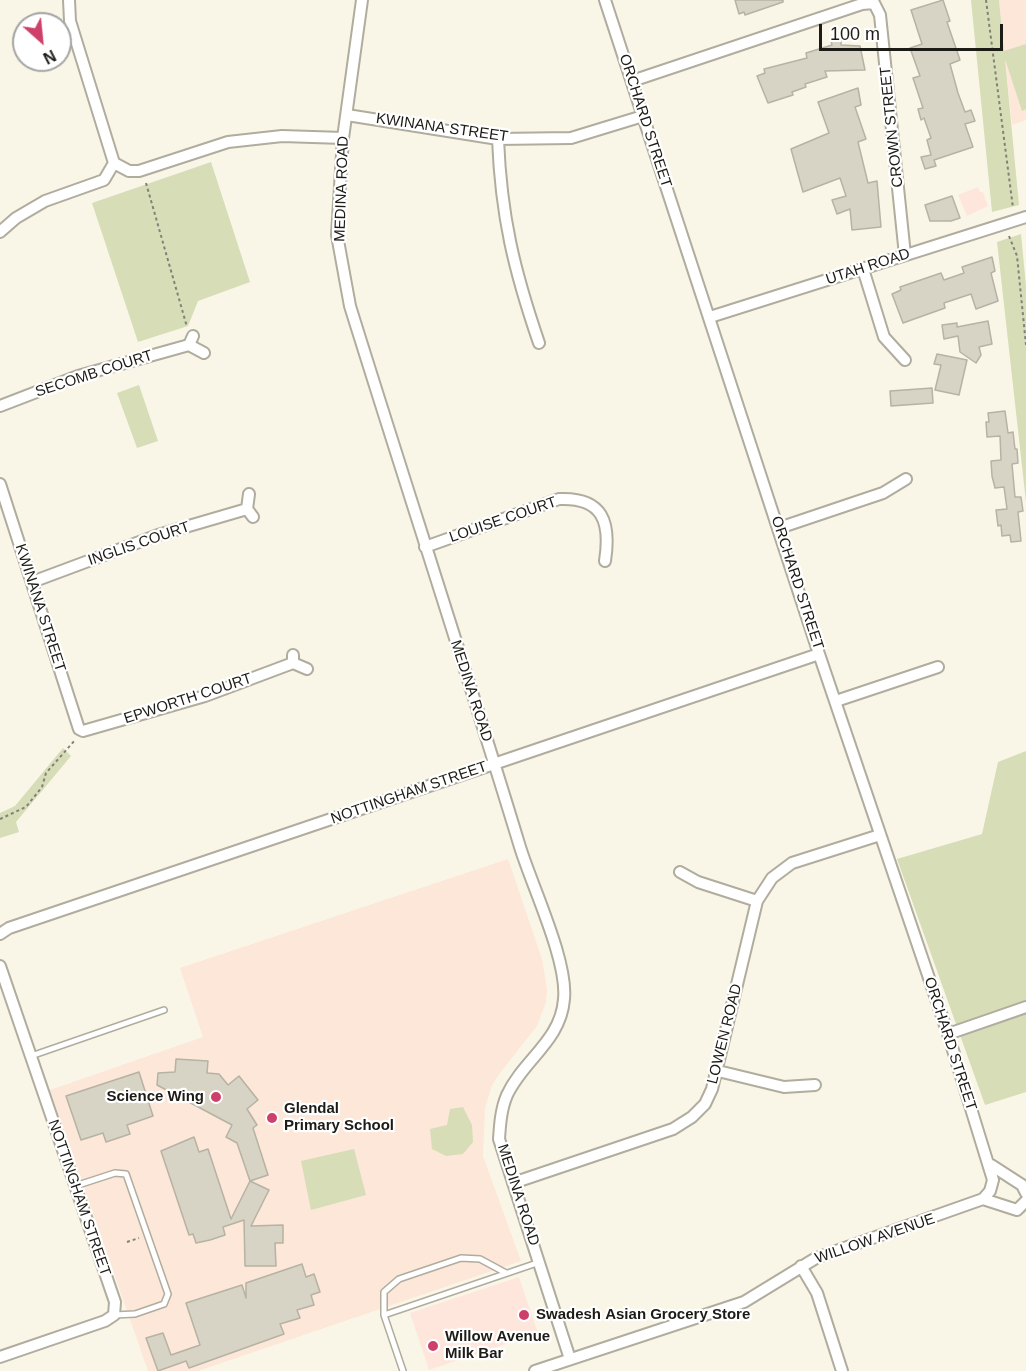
<!DOCTYPE html>
<style>
body{margin:0}
#map{position:relative;width:1026px;height:1371px;overflow:hidden;background:#faf6e7;font-family:Arial,sans-serif}
canvas{display:block}
.north{position:absolute;left:12px;top:12px;width:60px;height:60px;box-sizing:border-box;background:#fff;border:2px solid #a4a4a2;border-radius:50%;rotate:153deg;font-size:16px;font-weight:700;line-height:24px;text-align:center;color:#1c1b16}
.north::after{content:'';display:block;margin:auto;width:21px;height:27px;background:#ce406a;clip-path:polygon(50% 0,100% 100%,50% 72%,0 100%)}
.scale{position:absolute;left:819px;top:24px;width:184px;height:27px;box-sizing:border-box;border:3px solid #1c1b16;border-top:0;padding-left:8px;font-size:18px;line-height:21px;white-space:nowrap;color:#1c1b16;-webkit-text-stroke:4px #fff;paint-order:stroke}
</style>
<div id="map">
<canvas width="1026" height="1371"></canvas>
<div class="north">N</div>
<div class="scale">100 m</div>
</div>
<script>
const c = document.querySelector('canvas').getContext('2d');
c.lineJoin = 'round';
function paint(path, color) { c.fillStyle = color; c.fill(path, 'evenodd'); }
function trace(path, color, width, dash) { c.strokeStyle = color; c.lineWidth = width; c.lineCap = dash ? 'butt' : 'round'; c.setLineDash(dash || []); c.stroke(path); }
function drawText(font, color, halo, rows, align = 'center') {
  c.font = font + ' Arial,sans-serif'; c.lineWidth = 4.5; c.setLineDash([]); c.textBaseline = 'middle'; c.strokeStyle = halo; c.fillStyle = color; for (const [text, x, y, turn = 0] of rows) {
    c.save(); c.translate(x, y); c.rotate((+turn || 0) * Math.PI / 180); c.textAlign = isNaN(turn) ? turn : align; if (halo) c.strokeText(text, 0, 0); c.fillText(text, 0, 0); c.restore();
  }
}
paint(new Path2D(`
 M978 187 980 192H983L988 206 967 216 958 195Z
 M519 1277 538 1333 429 1370 410 1313Z`), '#fee6dc');
paint(new Path2D(`
 M999 0H1026V120L1012 125Z
 M508 859 542 959 547 989 546 1002 537 1026 500 1073 492 1085 485 1108 483 1156 521 1261 198 1371H148L50 1090 203 1037 180 968Z`), '#fce7d9');
paint(new Path2D(`
 M971 0H999L1004 51 1026 44V109L1022 111 1005 59 1019 205 992 212Z
 M211 162 250 282 198 301 188 326 138 342 92 203Z
 M1021 234 1026 286V502L997 242Z
 M139 385 158 441 137 448 117 393Z
 M63 748 71 756 16 822 19 832 0 838V813L15 806Z
 M1026 751V1092L985 1105 897 859 982 834 998 762Z
 M463 1107 472 1125 473 1142 463 1154 446 1156 432 1149 430 1129 447 1125 450 1109Z
 M354 1149 366 1195 311 1210 301 1161Z`), '#d6ddb7');
const building = new Path2D(`
 M735 0H783V2L745 15 744 12 739 14Z
 M943 0 950 21 947 22 960 60 950 64 958 93 965 112 971 110 975 121 965 124 973 147 934 160 936 166 925 169 921 157 931 155 927 140 931 138 924 118 921 120 918 109 923 108 913 78 920 76 910 48 922 44 911 10Z
 M841 40V45L860 46 865 70 825 71 827 77 805 84 806 87 792 92 793 95 768 103 757 76 765 73 764 69 807 58 806 53 832 45 831 41Z
 M858 88 861 105 855 107 866 139 858 142 868 183 877 181 881 227 852 230 850 209 837 214 832 200 846 196 840 178 803 192 791 149 829 133 818 102Z
 M952 196 960 218 951 221H930L925 205Z
 M992 257 995 271 991 273 998 301 976 309 971 294 944 303 945 308 903 323 892 294 901 290 900 287 941 273 944 280 964 273 962 267Z
 M988 321 992 344 979 347 981 355 976 363 960 352 958 336 944 339 942 325 957 323V327Z
 M937 354 967 360 959 395 935 390 941 365 934 364Z
 M932 388 933 403 891 406 890 391Z
 M1005 411 1008 433 1013 432 1015 449H1017L1018 463 1012 464 1015 497H1021L1023 511 1018 512 1021 541 1011 542 1010 535 1002 536 1001 525 998 526 996 510 1007 509 1004 487 995 488 992 476 991 461 1001 460 1000 436 987 437 986 422H989L988 413Z
 M176 1059 208 1061 207 1073 219 1074 228 1085 239 1076 258 1100 247 1109 257 1125 253 1128 268 1175 250 1181 237 1143 226 1137 232 1125 157 1085 158 1073 175 1072Z
 M139 1072 153 1116 127 1125 130 1134 106 1142 103 1133 81 1140 66 1096Z
 M194 1137 199 1152 208 1149 231 1219 250 1181 269 1190 251 1226 283 1225V1243H275L276 1266H245L244 1220 223 1227 225 1235 210 1240 196 1243 193 1234 189 1235 161 1151Z
 M302 1264 306 1277 314 1274 320 1292 311 1295 314 1305 297 1310 300 1318 280 1324 284 1334 189 1368 186 1361 158 1371 146 1338 163 1333 171 1355 200 1345 186 1303 242 1285 246 1298V1283Z`);
paint(building, '#d7d3c5');
trace(building, '#b6b2a4', 1.5);
const service = new Path2D(`
 M31 1056 164 1010
 M75 1186 115 1173 126 1174 168 1294 164 1304 135 1314 114 1315
 M384 1315V1292L399 1279 461 1258 480 1259 506 1273
 M403 1371 384 1315 540 1262`);
const minor = new Path2D(`
 M69 0 70 21 114 163
 M362 0 343 138 337 235 350 306C406 486 465 666 520 847 532 886 568 961 564 999 561 1041 523 1060 507 1095 501 1109 500 1124 499 1139L570 1359
 M632 81 862 4 874 3 880 15 905 255
 M347 115 498 139 571 138 643 116
 M498 139C501 216 514 270 539 343
 M114 163 129 171H139L228 142 282 136 343 138
 M0 232 16 218 45 201 104 180 114 163
 M863 269 884 337 905 360
 M710 317 1026 217
 M193 336 189 345 204 353
 M0 406 78 376 189 345
 M0 484 79 729 83 731 205 696 293 663
 M249 494 247 509 253 517
 M779 528 883 493 906 479
 M425 547 559 499C603 497 611 522 605 561
 M32 582 158 535 247 509
 M293 655V663L307 669
 M836 701 938 667
 M680 872 698 882 757 901
 M0 934 9 928 819 654
 M0 966 115 1302 114 1315 105 1321 0 1357
 M948 1034 1026 1007
 M718 1071 784 1087 815 1085
 M991 1165 1022 1185 1026 1193
 M513 1183 673 1129 692 1117 705 1104 712 1089 757 901 772 878 792 863 880 835
 M983 1199 1017 1210 1026 1201
 M801 1266 817 1293 842 1371
 M535 1371 744 1302 816 1258 983 1199 990 1191 993 1180 948 1034 819 654 605 0`);
trace(service, '#b0ac9e', 8);
trace(minor, '#b0ac9e', 14);
trace(new Path2D(`
 M986 0 1013 208
 M146 183 187 327
 M1009 236 1017 256 1026 345
 M0 819 26 807 42 787 46 773 75 740
 M127 1242 139 1238`), '#838177', 2, [3, 3]);
trace(service, '#fff', 5);
trace(minor, '#fff', 10);
for (const [x, y, r, color] of [
 [216,1097,6,"#ce406a"],
 [272,1118,6,"#ce406a"],
 [524,1315,6,"#ce406a"],
 [433,1346,6,"#ce406a"]
]) { const dot = new Path2D(); dot.arc(x, y, r, 0, 2 * Math.PI); c.fillStyle = color; c.fill(dot); trace(dot, '#fff', 2); }
drawText('15px', '#1c1b16', '#fff', [
 ["ORCHARD STREET",645,121,72],
 ["CROWN STREET",892,127,-96],
 ["KWINANA STREET",442,128,8],
 ["MEDINA ROAD",342,189,-88],
 ["UTAH ROAD",868,267,-18],
 ["SECOMB COURT",94,374,-18],
 ["LOUISE COURT",503,520,-19],
 ["INGLIS COURT",139,544,-19],
 ["ORCHARD STREET",797,583,72],
 ["KWINANA STREET",40,608,72],
 ["MEDINA ROAD",471,691,72],
 ["EPWORTH COURT",188,699,-18],
 ["NOTTINGHAM STREET",409,793,-19],
 ["LOWEN ROAD",725,1034,-76],
 ["ORCHARD STREET",950,1044,72],
 ["MEDINA ROAD",518,1195,72],
 ["NOTTINGHAM STREET",79,1198,71],
 ["WILLOW AVENUE",875,1239,-19]
]);
drawText('bold 15px', '#1c1b16', '#fff', [
 ["Science Wing",204,1097,"right"],
 ["Glendal",284,1109],
 ["Primary School",284,1126],
 ["Swadesh Asian Grocery Store",536,1315],
 ["Willow Avenue",445,1337],
 ["Milk Bar",445,1354]
], 'left');
</script>
